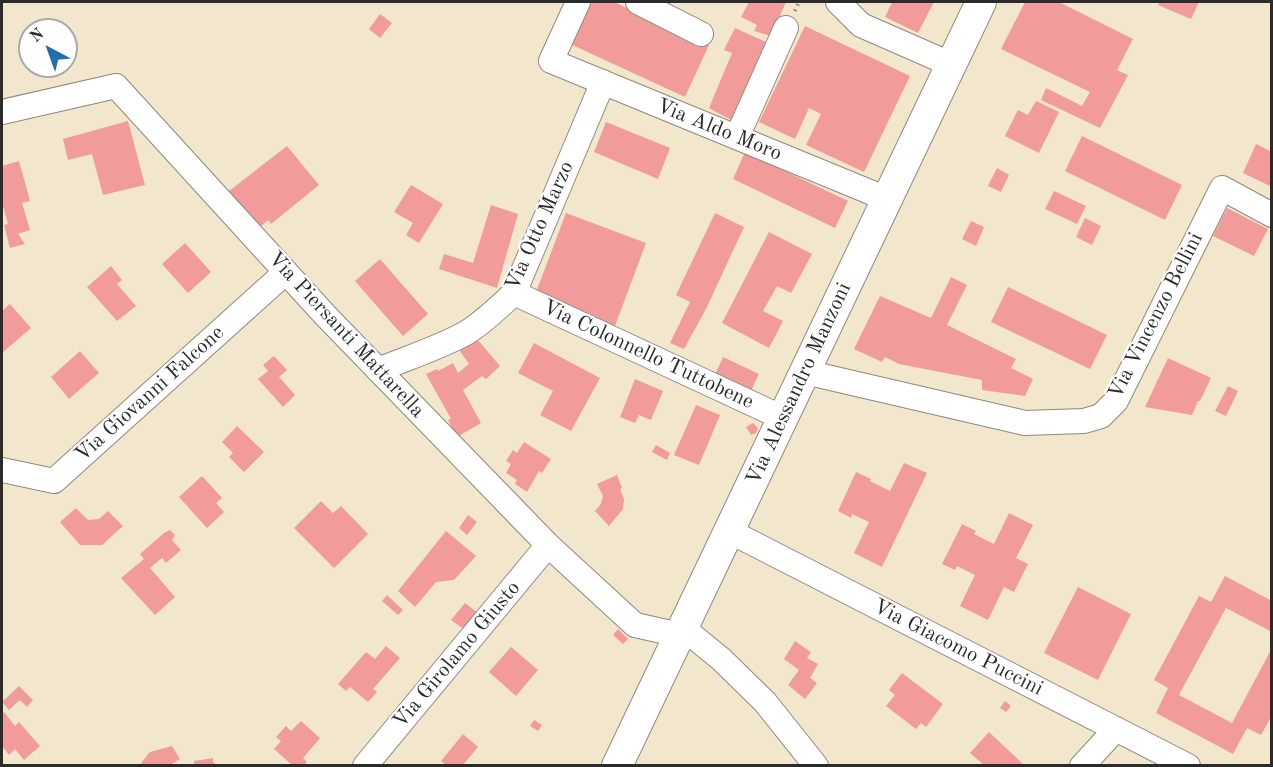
<!DOCTYPE html>
<style>
body{margin:0}
#map{position:relative;width:1273px;height:767px;overflow:hidden;background:#f2e7cd;font-family:"Old Standard TT",serif}
canvas{display:block}
.frame{position:absolute;inset:0;border:3px solid #2b2b2b;pointer-events:none}
.north{position:absolute;left:18px;top:18px;width:60px;height:60px;box-sizing:border-box;background:#fff;border:2px solid #aaa;border-radius:50%;rotate:319deg;font-size:16px;font-weight:700;line-height:24px;text-align:center;color:#2b2b2b}
.north::after{content:'';display:block;margin:auto;width:21px;height:27px;background:#1f6fb2;clip-path:polygon(50% 0,100% 100%,50% 72%,0 100%)}
</style>
<div id="map">
<canvas width="1273" height="767"></canvas>
<div class="frame"></div>
<div class="north">N</div>
</div>
<script>
const c = document.querySelector('canvas').getContext('2d');
c.lineJoin = 'round';
function paint(path, color) { c.fillStyle = color; c.fill(path, 'evenodd'); }
function trace(path, color, width, dash) { c.strokeStyle = color; c.lineWidth = width; c.lineCap = dash ? 'butt' : 'round'; c.setLineDash(dash || []); c.stroke(path); }
function drawText(font, color, halo, rows, align = 'center') {
  c.font = font + ' "Old Standard TT",serif'; c.lineWidth = 4.5; c.setLineDash([]); c.textBaseline = 'middle'; c.strokeStyle = halo; c.fillStyle = color; for (const [text, x, y, turn = 0] of rows) {
    c.save(); c.translate(x, y); c.rotate((+turn || 0) * Math.PI / 180); c.textAlign = isNaN(turn) ? turn : align; if (halo) c.strokeText(text, 0, 0); c.fillText(text, 0, 0); c.restore();
  }
}
paint(new Path2D(`
 M587 2H614L709 45 685 97 568 43Z
 M749 2H786L771 36 754 31 757 25 741 17Z
 M892 2H934L918 33 885 17Z
 M1025 2H1059L1133 39 1117 70 1128 75 1100 128 1041 100 1046 88 1082 106 1090 92 1001 49Z
 M1160 2H1199L1191 19 1158 5Z
 M380 14 392 23 380 38 369 29Z
 M805 26 910 76 864 172 806 145 821 114 809 108 795 139 759 122Z
 M735 28 766 42 731 120 709 108 732 53 724 50Z
 M1036 101 1059 112 1039 153 1005 136 1018 110 1028 115Z
 M128 121 145 185 103 195 92 154 68 160 63 139Z
 M606 122 670 148 658 179 594 152Z
 M1082 136 1182 185 1165 220 1065 171Z
 M1256 144 1272 152V187L1243 173Z
 M287 146 319 185 271 224 268 220 259 228 229 191Z
 M745 152 848 201 835 228 733 179Z
 M19 161 30 201 22 203 30 230 18 234 25 244 10 248 4 225 8 224 3 206 2 207V166Z
 M997 168 1009 175 1001 192 988 186Z
 M411 185 443 204 419 243 406 235 413 223 394 212Z
 M1054 191 1086 206 1077 224 1045 209Z
 M491 205 518 214 497 288 439 269 444 254 473 263Z
 M1227 208 1268 229 1254 256 1213 236Z
 M566 213 646 243 615 326 535 295Z
 M715 213 744 227 706 309 684 349 670 343 690 302 676 295Z
 M1085 218 1101 226 1092 245 1076 237Z
 M971 221 984 227 976 246 962 239Z
 M769 232 812 254 791 293 777 286 763 311 783 321 769 348 722 323Z
 M185 243 211 272 188 293 162 264Z
 M380 259 428 314 403 336 355 281Z
 M111 266 122 280 117 284 136 306 117 321 87 287Z
 M951 277 967 285 947 325 1016 359 1011 368 1033 379 1025 396 982 390V380L899 364 885 357 882 362 854 349 880 296 931 318Z
 M1008 287 1107 335 1090 369 991 322Z
 M10 304 31 328 2 353V311Z
 M477 339 500 366 486 379 482 376 463 390 481 423 457 437 448 420 451 419 426 374 437 369 438 371 453 363 458 373 469 364 460 351Z
 M534 343 600 378 571 431 540 415 553 391 518 373Z
 M80 351 99 373 69 399 51 377Z
 M274 356 287 370 279 377 295 395 283 407 258 379 268 371 263 365Z
 M723 357 759 374 749 395 713 379Z
 M1168 358 1211 378 1200 401H1198L1192 415 1145 407Z
 M635 379 663 391 651 420 639 415 635 423 620 417Z
 M1228 386 1238 391 1226 416 1215 411Z
 M696 405 720 415 699 465 674 455Z
 M753 423 758 428 756 433 751 435 746 427Z
 M237 426 264 452 244 472 229 457 233 453 222 442Z
 M524 442 551 459 542 473 539 471 527 492 515 484 517 480 506 473 511 464 506 461 513 450 517 453Z
 M656 445 670 453 667 460 652 452Z
 M904 463 927 473 882 567 854 553 869 522 852 514 851 518 838 511 856 472 871 479 870 481 890 491Z
 M617 475 622 488 620 489 624 499 623 509 609 526 595 511 601 504 603 496 597 484Z
 M202 476 222 498 216 503 224 512 207 528 179 497Z
 M321 501 333 513 341 506 368 534 334 568 294 528Z
 M76 508 88 520 99 519 108 511 123 526 102 545H80L60 522Z
 M1009 513 1033 525 1016 558 1028 564 1014 592 1004 587 988 620 960 606 975 575 957 566 955 570 942 564 962 524 976 531 974 534 994 544Z
 M468 515 477 522 467 535 459 528Z
 M170 530 175 535 172 540 181 550 166 563 162 558 150 568 175 597 155 615 121 578 144 559 140 554 164 533Z
 M446 531 476 556 454 580 436 582 415 607 398 591Z
 M1225 576 1272 601V632L1226 608 1179 695 1232 723 1272 648V715L1261 735 1247 728 1233 754 1156 713 1168 688 1154 680 1199 596 1211 602Z
 M1078 587 1131 614 1098 680 1044 653Z
 M387 595 403 610 398 615 382 601Z
 M465 603 478 613 465 630 451 620Z
 M618 629 628 639 623 644 613 635Z
 M795 641 811 652 807 658 818 664 810 678 817 683 805 699 788 685 799 670 784 659Z
 M386 646 400 658 373 689 377 692 368 702 350 687 346 691 338 684 366 652 375 659Z
 M511 647 538 670 516 696 489 672Z
 M902 673 943 704 926 727 921 723 916 729 886 706 895 695 889 690Z
 M19 686 33 700 27 707 20 700 9 710 2 702Z
 M1005 701 1011 706 1006 712 1000 708Z
 M4 712 15 726 19 722 40 746 24 760 15 749 9 755 2 746V714Z
 M534 720 542 725 538 731 530 726Z
 M301 721 320 738 303 758 307 762 304 765H292L274 749 281 741 276 737 286 726 291 731Z
 M989 732 1024 765H984L970 753Z
 M463 734 478 747 463 765H446L441 761Z
 M172 746 180 759 170 765H143L141 763 150 752Z
 M213 758V762L217 765H194V761Z`), '#f19b9a');
const minor = new Path2D(`
 M578 2 551 61 887 199
 M638 2 701 34
 M838 2 861 25 950 64
 M2 112 116 86 325 315 548 545 635 625 680 635
 M737 137 786 28
 M514 293 783 418
 M378 370C407 358 439 348 466 333 484 322 499 307 514 293L603 82
 M805 372 1025 423 1084 421 1101 416 1116 401 1222 188 1272 215
 M2 470 54 481 286 272
 M729 531 1188 766
 M683 628 721 659 765 702 816 766
 M365 766 548 545
 M1082 766 1116 729`);
const major = new Path2D(`
 M617 766 981 2`);
trace(minor, '#8e897c', 26);
trace(major, '#8e897c', 32);
trace(new Path2D(`
 M795 11 799 2`), '#8e897c', 4, [1.5, 4.5]);
trace(minor, '#fff', 24);
trace(major, '#fff', 30);
drawText('21px', '#2b2b2b', '#fff', [
 ["Via Aldo Moro",719,130,22],
 ["Via Otto Marzo",540,226,-66],
 ["Via Vincenzo Bellini",1156,316,-63],
 ["Via Piersanti Mattarella",346,335,47],
 ["Via Colonnello Tuttobene",648,355,25],
 ["Via Alessandro Manzoni",799,384,-65],
 ["Via Giovanni Falcone",150,394,-42],
 ["Via Giacomo Puccini",958,648,27],
 ["Via Girolamo Giusto",457,655,-50]
]);
</script>
